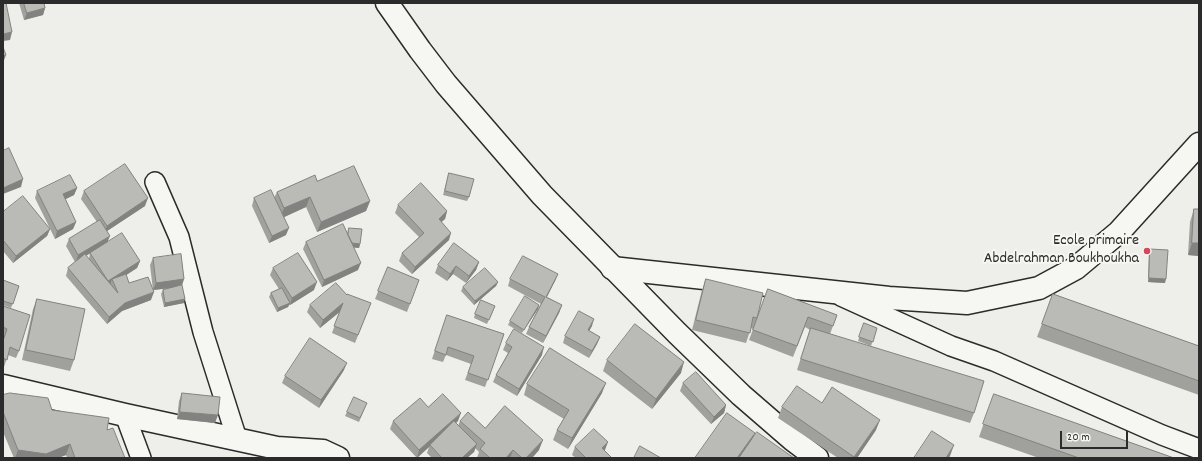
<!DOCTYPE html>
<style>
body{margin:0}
#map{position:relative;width:1202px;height:461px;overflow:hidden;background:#eeeeea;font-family:Dekko,sans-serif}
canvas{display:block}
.frame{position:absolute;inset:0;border:4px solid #2b2b2b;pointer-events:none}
.scale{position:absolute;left:1060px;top:431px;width:68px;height:18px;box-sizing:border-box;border:2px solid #2b2b2b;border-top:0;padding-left:5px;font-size:12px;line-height:14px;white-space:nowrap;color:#2b2b2b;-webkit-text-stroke:3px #f6f6f2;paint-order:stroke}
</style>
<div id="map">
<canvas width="1202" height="461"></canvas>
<div class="frame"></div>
<div class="scale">20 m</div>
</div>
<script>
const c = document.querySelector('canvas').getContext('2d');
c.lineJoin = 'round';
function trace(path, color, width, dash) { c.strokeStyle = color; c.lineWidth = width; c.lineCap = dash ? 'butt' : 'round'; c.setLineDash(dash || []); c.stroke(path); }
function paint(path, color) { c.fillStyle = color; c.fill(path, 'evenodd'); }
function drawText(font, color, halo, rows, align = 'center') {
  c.font = font + ' Dekko,sans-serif'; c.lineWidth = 4; c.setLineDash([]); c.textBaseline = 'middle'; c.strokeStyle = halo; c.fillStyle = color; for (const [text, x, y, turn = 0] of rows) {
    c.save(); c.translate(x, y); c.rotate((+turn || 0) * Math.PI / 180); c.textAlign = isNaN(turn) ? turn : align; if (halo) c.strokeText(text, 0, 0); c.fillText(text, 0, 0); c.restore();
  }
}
const minor = new Path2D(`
 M155 182 179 237 203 332 237 439
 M841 296 951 346 994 361 1162 435 1199 449
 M125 415 141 458`);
const tertiary = new Path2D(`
 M612 268 889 298 967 303 1039 288 1076 268 1119 232 1199 144
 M3 386 125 415 277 448 323 451 338 458`);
const secondary = new Path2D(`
 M387 3 420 50 446 84 542 195 677 333 741 395 793 440 817 458`);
trace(minor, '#2b2b2b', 22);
trace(tertiary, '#2b2b2b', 25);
trace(secondary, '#2b2b2b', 25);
trace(minor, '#f6f6f2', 19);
trace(tertiary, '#f6f6f2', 22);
trace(secondary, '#f6f6f2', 22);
paint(new Path2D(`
 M19 3H44L45 8 43 15 24 20Z
 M449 173 469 197 467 201 443 195Z
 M317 181 370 201 366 211 317 232 306 207 284 217 286 235 269 243 252 206 254 198H274L277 192Z
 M77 188 74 195 65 199 76 222 73 229 55 239 35 198 37 191Z
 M84 191 145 206 107 231 108 243 140 261 137 268 126 275 129 283 151 300 122 311 107 324 66 276 68 268 75 262 66 246 69 239 97 222 81 199ZM90 253 89 259 86 256Z
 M398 205 447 211 445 219 441 222 449 240 412 274 399 261 402 253 419 237 395 213Z
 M1194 209H1199V256L1188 255 1190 222Z
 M3 212 50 229 47 236 13 263 3 251Z
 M349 228 360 244 359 248 354 247 358 270 322 287 303 249 306 242 347 234Z
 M1150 249 1165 283 1148 282 1149 253Z
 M153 258 184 279 182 286 184 303 164 307 161 294 163 290 169 288 153 290 150 265Z
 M479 262 476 270 466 283 453 274 447 281 435 273 438 265Z
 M388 267 419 280 407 312 375 299Z
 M273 268 314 290 290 305H289L288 307 277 312 269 297 271 293 279 289 270 275Z
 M558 274 555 281 547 297 562 305 559 313 543 343 526 334 529 327 541 304 508 286 510 279Z
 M706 279 757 318 753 329 751 328 746 343 692 330 702 290Z
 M3 280 19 286 11 308 3 305Z
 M498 282 496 286 474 305 461 291 463 287Z
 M768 289 837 315 830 334 974 413 970 423 797 370 810 330 805 327 793 357 749 340Z
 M1053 294 1199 346V395L1037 337Z
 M347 295 371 303 355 343 332 333 340 311 320 328 307 312 310 305Z
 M37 299 74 360 70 371 22 360 33 309Z
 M539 305 538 309 522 333 508 325 510 321Z
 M3 306 19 351 16 358 8 355 4 367H3V340L4 336H3Z
 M495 306 487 324 474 318 475 314Z
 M447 315 504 334 485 387 465 380 471 364 446 355 443 362 432 359Z
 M864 323 877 328 871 346 858 341Z
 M592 326 589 331 600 337 597 344 589 358 563 343 565 336Z
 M506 343 542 355 517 396 493 382 496 375 508 353 503 350Z
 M607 360 681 373 652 409 603 371Z
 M344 370 319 408 282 383 285 376Z
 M683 383 726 405 724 413 711 424 680 391Z
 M527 384 602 393 568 449 553 440 557 430 564 419 524 395Z
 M182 393 215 423 177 419 179 401Z
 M994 394 1174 458H1039L979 437Z
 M3 395 52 410 107 430 125 458H67L66 455 58 458H14L3 432Z
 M367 403 359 422 345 416 347 412Z
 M822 403 876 430 857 458H838L778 418 782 407Z
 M428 407 458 421 456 423 458 426 460 421 485 428 539 450 532 458H477L479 452 475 448 474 452 467 458H432L427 453 429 447 417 458 390 429 393 421Z
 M575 447 605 450H604L612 458H576L572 455Z`), '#a0a09d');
paint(new Path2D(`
 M45 8 43 15 24 20 27 13Z
 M12 32 10 40 3 41V34Z
 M6 55 3 63V56Z
 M23 179 21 187 3 194V188Z
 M77 188 74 195 60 202 63 194Z
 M310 197 306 207 280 219 284 208Z
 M148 198 145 206 104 233 107 226Z
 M370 201 366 211 317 232 321 222Z
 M447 211 445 219 436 227 439 219Z
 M76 222 73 229 55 239 57 231Z
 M289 228 286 235 269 243 272 236Z
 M50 229 47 236 13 263 16 256Z
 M451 233 449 240 412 274 415 267Z
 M110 236 107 243 76 262 78 255Z
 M348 243 360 244 359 248 347 247Z
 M1192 243H1199V256L1188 255Z
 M140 261 137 268 114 283 112 279 110 285 105 288 108 281Z
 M479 262 476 270 466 283 469 276Z
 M361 263 358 270 322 287 324 280Z
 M456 266 453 274 447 281 450 274Z
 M558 274 555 281 543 304 546 297Z
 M1149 278 1166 279 1165 283 1148 282Z
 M184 279 181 287 153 290 156 283Z
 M317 282 314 290 290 305 292 298Z
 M498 282 496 286 474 305 475 301Z
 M154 292 151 300 122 311 107 324 109 317 125 303Z
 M185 299 184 303 164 307 165 303Z
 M290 303 288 307 277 312 278 308Z
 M343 303 341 311 320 328 323 320Z
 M539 305 538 309 522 333 524 330Z
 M562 305 559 313 543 343 546 336Z
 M594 319 592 326 585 338 588 330Z
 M600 337 597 344 589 358 592 351Z
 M544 347 542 355 517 396 519 389Z
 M684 362 681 373 652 409 656 399Z
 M347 363 344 370 319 408 321 400Z
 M606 383 602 393 568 449 572 438Z
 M726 405 724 413 711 424 714 417Z
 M180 412 218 415 215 423 177 419Z
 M461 413 458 421 430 446V445L429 447 417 458 419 450Z
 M880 420 876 430 857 458H854Z
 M755 433 752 440 740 458H737Z
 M543 440 539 450 532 458H526Z
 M608 442 605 450 599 455 602 448Z
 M70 444 66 455 58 458H15L18 450Z
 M477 444 474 452 467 458H462Z
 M954 445 950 456 949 458H946Z
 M513 450 510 458H506Z`), '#828280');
const building = new Path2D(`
 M3 3H6L12 32 3 34Z
 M24 3H44L45 8 27 13Z
 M3 47 6 55 3 56Z
 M9 148 23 179 3 188V151Z
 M125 164 148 198 107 226 84 191Z
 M354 166 370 201 321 222 310 197 284 208 277 192 315 175 317 181Z
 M449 173 474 179 469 197 445 191Z
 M70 175 77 188 63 194 76 222 57 231 37 191Z
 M421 183 447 211 439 219 451 233 415 267 402 253 424 233 398 205Z
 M271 190 289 228 272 236 254 198Z
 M23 196 50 229 16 256 3 240V212Z
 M1194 209H1199V243H1192Z
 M100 220 110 236 78 255 69 239Z
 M343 224 361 263 324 280 306 242Z
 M349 228 362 229 360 244 352 243 348 235Z
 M122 233 140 261 108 281 90 253Z
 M454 243 479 262 469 276 456 266 450 274 438 265Z
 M1150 249 1168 250 1166 279 1149 278Z
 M298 253 317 282 292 298 273 268Z
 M85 254 118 293 112 279 126 274 129 283 148 277 154 292 125 303 109 317 68 268Z
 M181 254 184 279 156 283 153 258Z
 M523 256 558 274 546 297 562 305 546 336 529 327 545 297 510 279Z
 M388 267 419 280 410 304 378 291Z
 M485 268 498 282 475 301 463 287Z
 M706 279 763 293 757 318 753 317 750 333 696 320Z
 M3 280 19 286 13 304 3 301Z
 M336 283 347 295V294L371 303 358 335 334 326 343 303 323 320 310 305Z
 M182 285 185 299 165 303 163 290Z
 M282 288 290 303 278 308 271 293Z
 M768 289 837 315 833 326 808 317 797 346 753 330Z
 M1053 294 1199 346V381L1042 324Z
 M525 296 539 305 524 330 510 321Z
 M37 299 85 309 74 360 26 350Z
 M481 300 495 306 489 320 475 314Z
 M3 306 30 315 19 351 10 347 7 360 3 358V341L7 329 3 327Z
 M579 311 594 319 588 330 600 337 592 351 565 336Z
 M447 315 504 334 488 380 468 373 474 356 448 347 446 355 435 351Z
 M864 323 877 328 873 342 859 337Z
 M635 324 684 362 656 399 607 360Z
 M811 328 984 381 974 413 801 359Z
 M514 329 544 347 519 389 496 375 512 347 506 343Z
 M310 338 347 363 321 400 285 376Z
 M550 348 606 383 572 438 557 430 569 410 527 384Z
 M696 372 726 405 714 417 683 383Z
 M797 386 822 403 832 387 880 420 854 457 782 407Z
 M10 393 48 398 52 410 109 418 107 430 113 428 125 458H75L70 444 46 454 18 450 3 412V395Z
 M182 393 220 397 218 415 180 412Z
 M443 394 461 413 419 450 393 421 420 398 428 407Z
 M994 394 1174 458H1079L983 424Z
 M354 397 367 403 360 418 347 412Z
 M505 406 543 440 526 458H522L513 450 506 458H490L480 449 485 443 460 421 468 412 485 428Z
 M727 413 755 433 737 458H695Z
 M454 421 477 444 462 458H442L430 445Z
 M594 429 608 442 602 448 612 458H586L575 447Z
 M932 431 954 445 946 458H914Z
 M757 432 794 458H739Z
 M640 446 661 458H634Z`);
paint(building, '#babab7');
trace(building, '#828280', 1);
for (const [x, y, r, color] of [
 [1147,251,4,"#d1495b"]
]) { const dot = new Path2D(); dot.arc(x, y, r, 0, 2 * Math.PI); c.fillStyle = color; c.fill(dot); trace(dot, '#f6f6f2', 1.5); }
drawText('16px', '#2b2b2b', '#f6f6f2', [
 ["Ecole primaire",1139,242],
 ["Abdelrahman Boukhoukha",1139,260]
], 'right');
</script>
